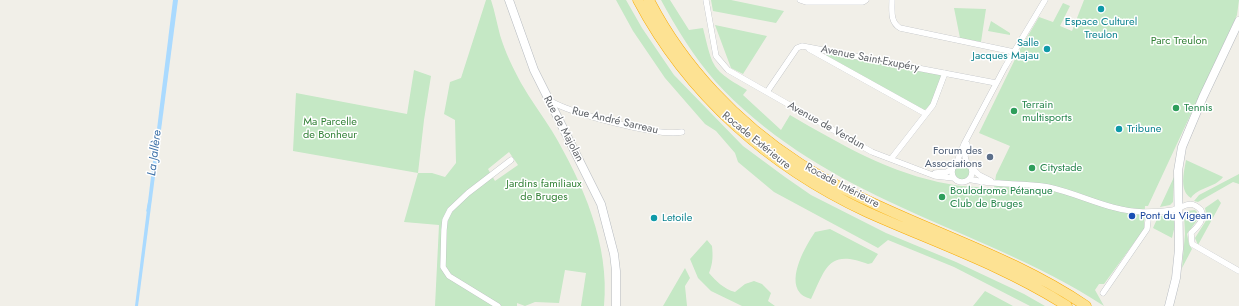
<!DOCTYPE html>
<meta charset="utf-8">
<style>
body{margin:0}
canvas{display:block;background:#f1efe8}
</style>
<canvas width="1239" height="306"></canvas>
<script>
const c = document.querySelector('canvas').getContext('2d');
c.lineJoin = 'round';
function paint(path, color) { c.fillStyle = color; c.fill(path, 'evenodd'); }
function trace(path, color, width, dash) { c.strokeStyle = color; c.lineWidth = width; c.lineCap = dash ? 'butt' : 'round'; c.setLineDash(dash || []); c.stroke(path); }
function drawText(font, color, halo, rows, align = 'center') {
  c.font = font + ' Jost,sans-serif'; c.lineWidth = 3; c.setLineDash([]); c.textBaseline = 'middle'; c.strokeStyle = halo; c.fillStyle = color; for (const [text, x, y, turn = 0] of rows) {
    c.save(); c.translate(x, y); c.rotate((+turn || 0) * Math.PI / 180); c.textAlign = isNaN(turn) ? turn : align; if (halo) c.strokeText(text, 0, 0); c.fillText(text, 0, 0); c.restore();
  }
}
paint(new Path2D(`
 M486 0H491C495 12 497 24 500 35 505 52 513 68 521 83 530 99 542 115 552 131 583 183 610 245 604 306H581L586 273 565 270 559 303 535 302 525 306 517 303V306H435L439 225 404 222 418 173 293 151 296 93 407 114 414 70 431 76 424 120 418 173H432L445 177 456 163 455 120 444 114 450 82 461 78ZM509 152 518 165 495 181 488 169Z
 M616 0H626L642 28 674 75 743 146 785 177 811 195 886 233 956 262 1024 294 1045 306H1030L954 267 888 240 878 248 774 192 738 162 735 153 716 131 705 124 665 78 633 31Z
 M661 0H670L689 30 703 28C713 68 711 69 747 90L743 95 781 130 790 115C840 144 891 174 949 184 963 187 979 187 994 188L996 175 1010 146 979 133 1019 51 1039 17 1053 22 1063 3 1070 6 1060 26 1072 31 1084 0H1239L1237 15 1148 206H1145L1144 229 1104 284H1099L1095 290 1104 306C1037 262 962 236 890 202 826 172 763 134 715 81 694 57 676 28 661 0Z
 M711 0H731L784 11 776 23 713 11Z
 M954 8 986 9 981 42 960 38Z
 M991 21 1010 33V35L988 31Z
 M715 25 767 36 743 74 731 68Z
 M827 54 940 75 941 76 931 104 924 111 826 56Z
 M1186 160 1223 177C1215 188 1198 187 1191 198 1179 191 1184 172 1186 160Z
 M954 172a8 8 0 1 1 16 0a8 8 0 1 1-16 0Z
 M1239 174V184L1233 182 1198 202 1194 201 1199 195Z
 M1174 177 1173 202 1170 205 1160 207Z
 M1218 199 1221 203 1198 245 1195 238 1207 219 1205 208Z
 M1195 210 1197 212 1198 219 1187 234 1189 244 1192 249 1182 268 1185 234 1184 214 1187 211Z
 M1167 215 1173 217 1175 225 1172 238 1153 228 1158 217Z
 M830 229 878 254 872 263 868 264C828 249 826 268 811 299 808 298 802 296 800 293 787 278 806 245 815 232Z
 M707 240 712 246C713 256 713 263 709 273 716 281 724 289 735 292L745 284 754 281 762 284 771 293 768 301 775 306H742L711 291 698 278 690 259Z
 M685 268 690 278 685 286 687 306H663Z
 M985 291 1013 306H973Z`), '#c5e8c5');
paint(new Path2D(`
 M173 0H178L138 306H135Z`), '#aadaff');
trace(new Path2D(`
 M147 211 149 201`), '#aadaff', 1.5);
const street = new Path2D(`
 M706 0 716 56 728 70 872 152 935 176 954 178
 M800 0 806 2H863L866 0
 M892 0C892 11 890 22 900 28L1014 52
 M809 49 926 114
 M767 92 797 48 802 46 996 83
 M550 103 552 102C575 114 658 137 682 132
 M967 144 965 157 967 163
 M891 159 933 105 945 73
 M952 172a10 10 0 1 1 20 0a10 10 0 1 1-20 0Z
 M956 164 964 144 1005 67 1045 0
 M971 167 979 175 991 181
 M935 173 947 172 954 167
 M969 179C994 186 1022 182 1048 187 1081 194 1109 211 1143 212 1153 212 1163 212 1173 210 1184 208 1189 198 1201 210 1205 220 1198 226 1191 233L1192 244 1239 271
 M1103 293 1147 229 1149 212
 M498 306 449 276 443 267 444 230 445 220 450 210 468 193 511 160`);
const secondary = new Path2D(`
 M509 0 534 70 601 204 614 254 616 271V306
 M1169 306 1176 278 1179 249 1178 171 1182 147 1203 97 1239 21`);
const highway = new Path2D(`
 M638 0C688 95 770 167 867 212 934 242 1005 266 1067 306
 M649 0C683 66 737 123 799 163 835 187 876 205 915 222 973 247 1033 270 1086 306`);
trace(street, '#b5b8bc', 6);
trace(secondary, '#b6babf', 9);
trace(highway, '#f9ab00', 11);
trace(street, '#fff', 5.5);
trace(secondary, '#fff', 8);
trace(highway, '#fde293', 10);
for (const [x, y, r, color] of [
 [1101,9,4,"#0f9aa8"],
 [1047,49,4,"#0f9aa8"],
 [1176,108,4,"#2e9e5b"],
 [1014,111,4,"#2e9e5b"],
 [1119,129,4,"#0f9aa8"],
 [990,157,4,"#5c6f8a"],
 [1032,168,4,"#2e9e5b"],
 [942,197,4,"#2e9e5b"],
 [1132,216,4,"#1a4fb4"],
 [654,218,4,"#0f9aa8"]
]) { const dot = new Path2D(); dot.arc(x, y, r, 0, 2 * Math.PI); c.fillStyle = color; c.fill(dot); trace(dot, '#fff', 1.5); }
drawText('11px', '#0d838f', '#fff', [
 ["Espace Culturel",1101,22,"center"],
 ["Treulon",1101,35,"center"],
 ["Salle",1039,43,"right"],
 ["Jacques Majau",1039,56,"right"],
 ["Tribune",1127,129],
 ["Letoile",662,218]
], 'left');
drawText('11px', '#348238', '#fff', [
 ["Parc Treulon",1179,41],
 ["Ma Parcelle",330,122],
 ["de Bonheur",330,135],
 ["Jardins familiaux",544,184],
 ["de Bruges",544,197]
]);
drawText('11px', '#5f6368', '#fff', [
 ["Avenue Saint-Exupéry",870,59,11],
 ["Rue André Sarreau",615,121,13],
 ["Avenue de Verdun",826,126,29],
 ["Rue de Majolan",563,129,62],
 ["Rocade Extérieure",756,141,39],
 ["Rocade Intérieure",842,186,28]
]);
drawText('11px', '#27864d', '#fff', [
 ["Terrain",1022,105],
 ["multisports",1022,118],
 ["Tennis",1184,108],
 ["Citystade",1040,168],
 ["Boulodrome Pétanque",950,191],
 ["Club de Bruges",950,204]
], 'left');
drawText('11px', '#4e5e75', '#fff', [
 ["Forum des",982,151],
 ["Associations",982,164]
], 'right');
drawText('11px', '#164399', '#fff', [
 ["Pont du Vigean",1140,216]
], 'left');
drawText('italic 12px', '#4174aa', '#fff', [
 ["La Jallère",155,153,-83]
]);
</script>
